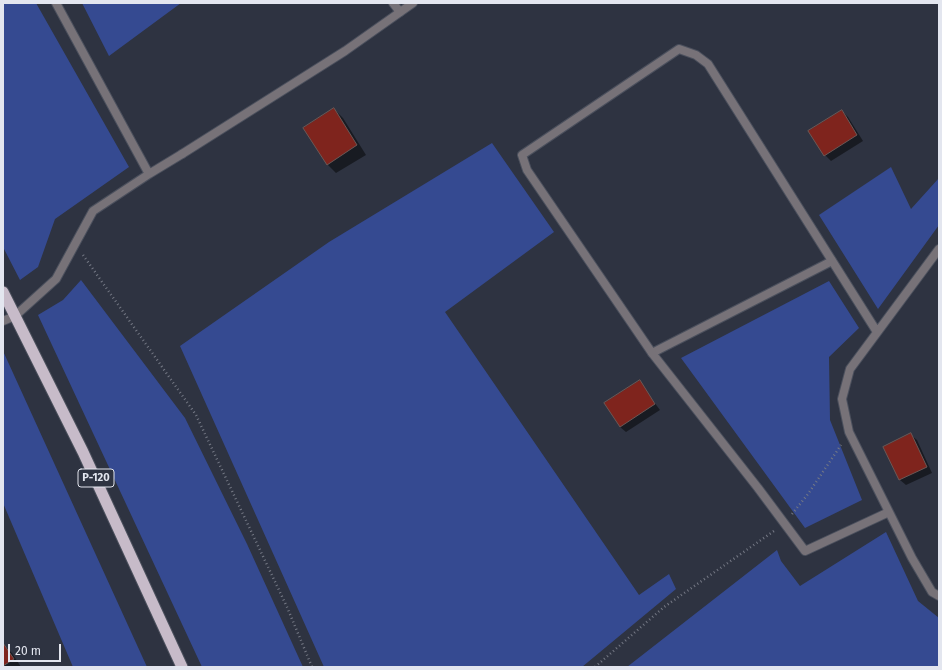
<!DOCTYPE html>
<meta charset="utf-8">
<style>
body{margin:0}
#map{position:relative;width:942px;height:670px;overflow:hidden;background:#2e3341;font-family:"Fira Sans",sans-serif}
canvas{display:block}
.frame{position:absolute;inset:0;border:4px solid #e3e6ef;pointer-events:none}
.scale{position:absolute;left:8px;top:644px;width:53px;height:18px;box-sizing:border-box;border:2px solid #e3e6ef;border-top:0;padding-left:5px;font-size:12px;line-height:14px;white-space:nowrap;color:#e3e6ef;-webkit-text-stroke:3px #2e3341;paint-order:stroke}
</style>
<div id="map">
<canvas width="942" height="670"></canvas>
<div class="frame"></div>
<div class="scale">20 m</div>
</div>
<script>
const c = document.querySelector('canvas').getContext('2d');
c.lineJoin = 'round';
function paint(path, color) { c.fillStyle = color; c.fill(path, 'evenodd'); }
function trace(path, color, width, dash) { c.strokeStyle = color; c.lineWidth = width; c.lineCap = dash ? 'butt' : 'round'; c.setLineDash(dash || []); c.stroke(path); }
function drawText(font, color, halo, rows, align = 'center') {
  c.font = font + ' "Fira Sans",sans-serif'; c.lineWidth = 3; c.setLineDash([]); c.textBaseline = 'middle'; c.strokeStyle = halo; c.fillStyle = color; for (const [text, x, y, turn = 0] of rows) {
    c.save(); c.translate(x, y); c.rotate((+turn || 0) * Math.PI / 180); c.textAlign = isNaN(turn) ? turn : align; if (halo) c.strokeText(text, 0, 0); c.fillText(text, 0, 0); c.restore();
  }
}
paint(new Path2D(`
 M3 3H36L129 167 55 219 38 267 20 280 3 247Z
 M82 3H181L109 56Z
 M492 143 554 232 445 312 639 595 669 574 676 589 582 667H324L180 346 329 242Z
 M891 167 911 209 939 178V225L878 309 819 215Z
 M81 280 185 418 247 544 303 667H202L38 315 63 300Z
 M829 281 859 328 829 357 830 420 862 500 805 528 681 358Z
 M3 351 147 667H73L3 503Z
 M886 532 918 601 939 618V667H627L777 550 781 561 800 586Z`), '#354a91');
paint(new Path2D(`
 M334 109 343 118 366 155 336 173 327 164Z
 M842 111 848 117 863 141 831 161 825 155Z
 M639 382 660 410 626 432 620 427Z
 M911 435 917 440 932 473 906 485 900 480 885 448Z
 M3 644 12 653 21 667H3Z`), '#0007');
const building = new Path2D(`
 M334 108 357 145 327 165 303 128Z
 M842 110 857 135 824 156 808 131Z
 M640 380 655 404 620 427 604 403Z
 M911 433 927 467 899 480 883 447Z
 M3 643 14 659 3 666Z`);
paint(building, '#7f241d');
trace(building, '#6b5855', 1);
const service = new Path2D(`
 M56 3 149 174 182 154
 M393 3 400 12
 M15 316 56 279 93 211 149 174
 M652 353 832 261`);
const minor = new Path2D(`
 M182 154 345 51 413 3
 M939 249 850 369 842 399 849 432 912 558 932 592 939 596
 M3 321 15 316
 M877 332 708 64 696 55 679 49 522 155 527 170 652 353 758 488 805 551 889 512`);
const trunk = new Path2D(`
 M3 292 83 452 182 667`);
trace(service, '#4b505d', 10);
trace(minor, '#4b505d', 10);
trace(trunk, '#4b505d', 13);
trace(new Path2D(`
 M83 255 196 415 287 607 312 667
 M792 514 808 494 841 445
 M595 667 664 607 774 531`), '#757985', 2.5, [1, 3]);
trace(service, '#777278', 8);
trace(minor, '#777278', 8);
trace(trunk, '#c7bbc9', 11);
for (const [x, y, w] of [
 [96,478,36]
]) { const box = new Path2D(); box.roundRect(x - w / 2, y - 9, w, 18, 3); c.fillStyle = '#2e3341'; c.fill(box); trace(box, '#e3e6ef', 1); }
drawText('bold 11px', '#e3e6ef', null, [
 ["Р-120",96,478]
]);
</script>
